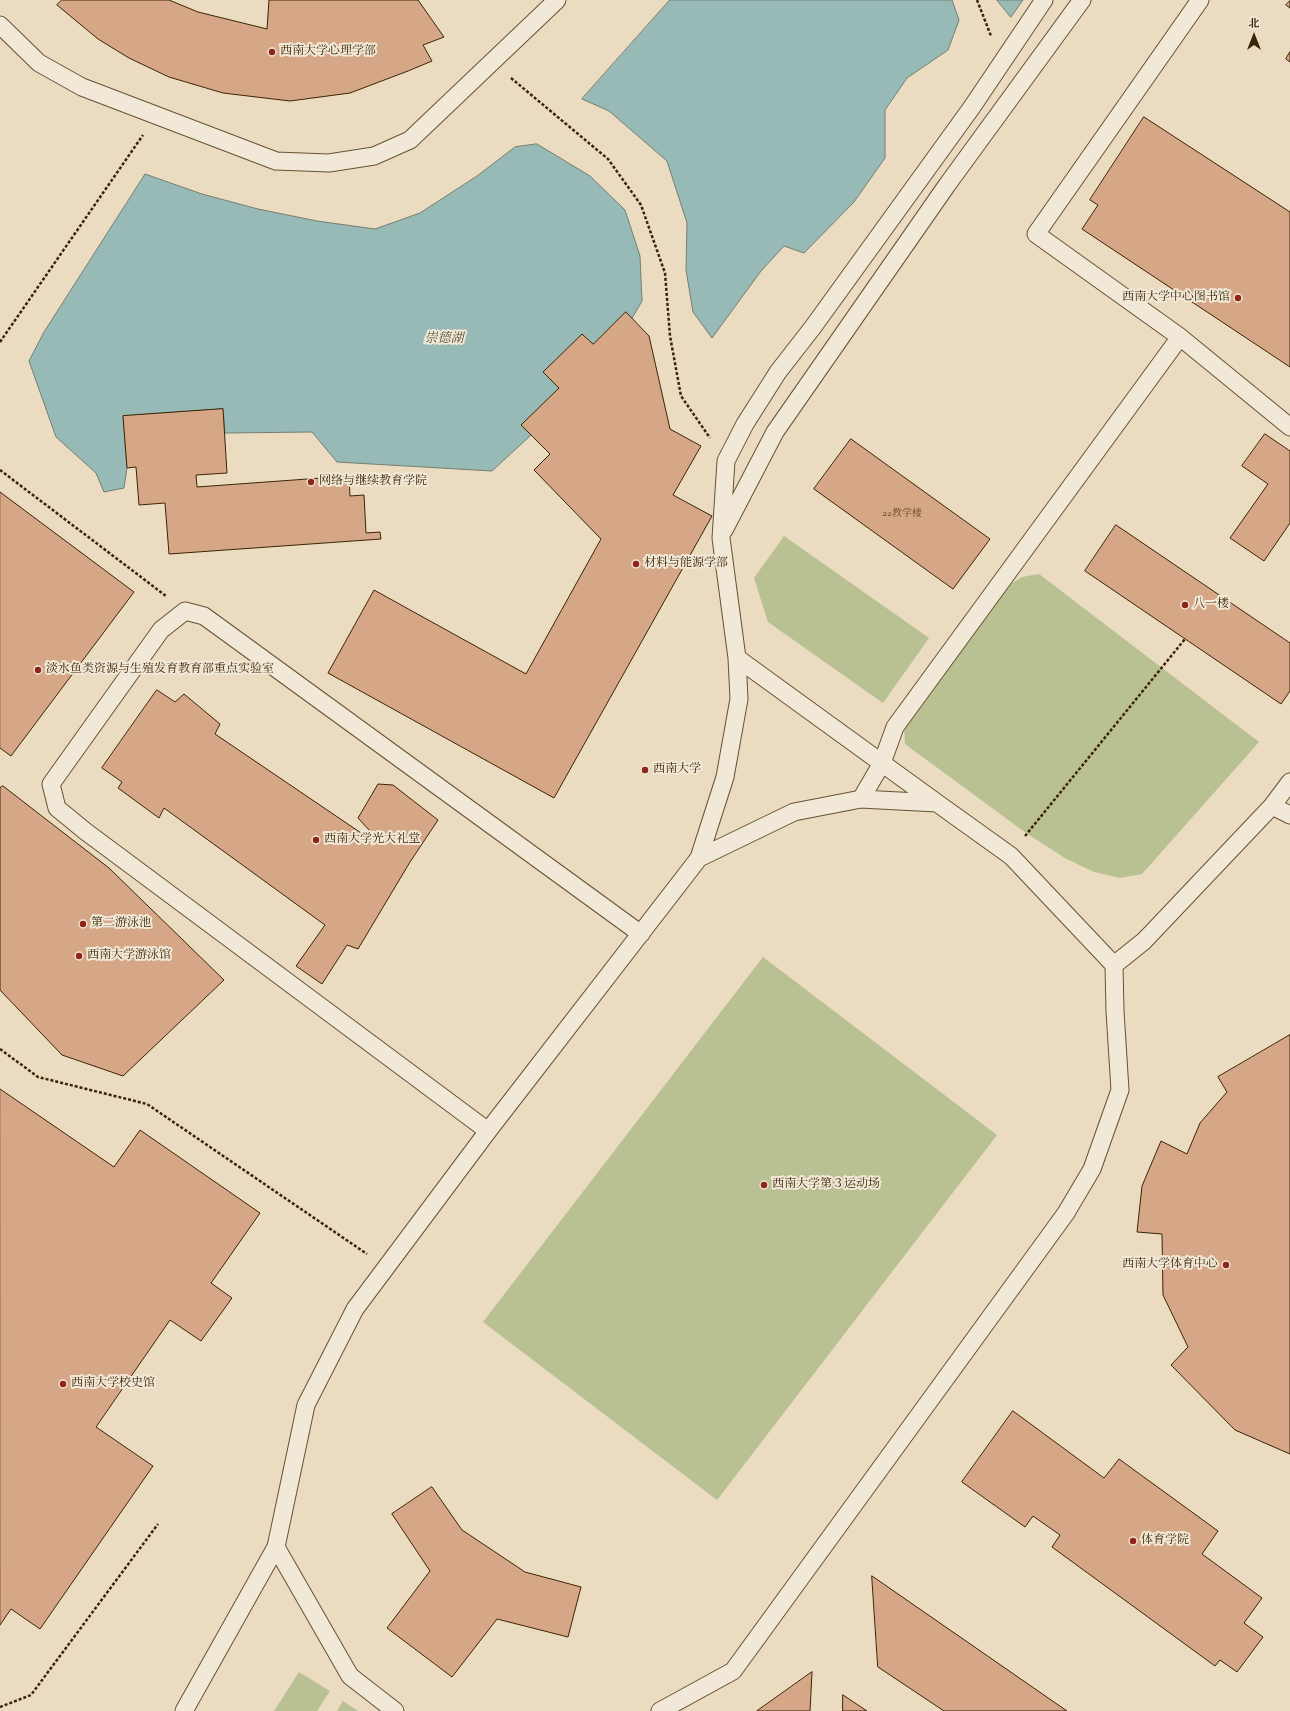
<!DOCTYPE html>
<meta charset="utf-8">
<style>
body{margin:0}
#map{position:relative;width:1290px;height:1711px;overflow:hidden;background:#eadbc1;font-family:"Sorts Mill Goudy","Noto Serif SC",serif}
canvas{display:block}
.north{position:absolute;left:1234px;top:16px;width:40px;height:40px;-webkit-text-stroke:3px #f1e8d7;paint-order:stroke;rotate:0deg;font-size:11px;font-weight:700;line-height:16px;text-align:center;color:#3b2403}
.north::after{content:'';display:block;margin:auto;width:14px;height:18px;background:#3b2403;clip-path:polygon(50% 0,100% 100%,50% 72%,0 100%)}
</style>
<div id="map">
<canvas width="1290" height="1711"></canvas>
<div class="north">北</div>
</div>
<script>
const c = document.querySelector('canvas').getContext('2d');
c.lineJoin = 'round';
function paint(path, color) { c.fillStyle = color; c.fill(path, 'evenodd'); }
function trace(path, color, width, dash) { c.strokeStyle = color; c.lineWidth = width; c.lineCap = dash ? 'butt' : 'round'; c.setLineDash(dash || []); c.stroke(path); }
function drawText(font, color, halo, rows, align = 'center') {
  c.font = font + ' "Sorts Mill Goudy","Noto Serif SC",serif'; c.lineWidth = 4; c.setLineDash([]); c.textBaseline = 'middle'; c.strokeStyle = halo; c.fillStyle = color; for (const [text, x, y, turn = 0] of rows) {
    c.save(); c.translate(x, y); c.rotate((+turn || 0) * Math.PI / 180); c.textAlign = isNaN(turn) ? turn : align; if (halo) c.strokeText(text, 0, 0); c.fillText(text, 0, 0); c.restore();
  }
}
paint(new Path2D(`
 M784 536 929 638 883 703 768 622 754 578Z
 M1039 574 1259 742 1142 874 1120 878 1094 872 1065 858 1026 833 905 744 904 727 1008 586 1022 577Z
 M763 957 997 1135 717 1500 483 1322Z
 M299 1672 330 1691 317 1711H274Z
 M343 1701 358 1711H337Z`), '#b9c091');
const water = new Path2D(`
 M670 0H952L959 20 948 50 907 78 885 110V158L854 202 804 253 784 246 761 271 712 338 693 312 686 270 687 223 667 161 609 111 582 99Z
 M997 0H1023L1011 17Z
 M537 144 590 176 625 210 640 256 642 301 616 346 569 400 492 471 337 462 312 432 225 433 223 409 123 416 127 468 124 488 104 492 96 473 56 437 29 361 44 332 145 174 202 194 258 209 317 221 375 229 420 213 477 176 515 147Z`);
paint(water, '#98bab7');
trace(water, '#737e6f', 1);
const building = new Path2D(`
 M62 0H169L198 12 267 29 269 0H418L444 37 423 45 432 61 408 71 350 93 290 101 223 93 169 77 129 58 98 39 57 5Z
 M1290 1V8L1286 5Z
 M1290 52V62L1286 59Z
 M1144 117 1290 212V367L1082 229 1098 205 1090 200Z
 M626 312 649 336 670 429 701 446 673 495 712 516 554 798 328 673 374 590 526 674 601 539 534 470 550 454 521 425 559 388 543 372 582 334 593 344Z
 M223 409 227 473 196 475 197 487 349 476 350 496 364 495 366 533 380 532 381 539 169 554 165 503 139 505 136 467 127 468 123 416Z
 M1265 434 1290 451V523L1264 561 1230 538 1268 484 1242 466Z
 M851 439 990 539 953 589 814 489Z
 M0 492 134 592 11 756 0 748Z
 M1116 525 1290 643V691L1281 704 1085 571Z
 M157 690 175 702 184 694 220 724 215 734 367 837 370 831 358 818 378 784 393 785 438 820 410 862 358 949 347 945 322 984 296 966 325 925 164 808 159 818 118 788 122 782 102 768Z
 M3 786 109 868 224 980 123 1076 62 1055 0 990V788Z
 M1290 1035V1454L1235 1430 1171 1365 1188 1347 1163 1295 1162 1234 1137 1232 1142 1186 1161 1141 1187 1154 1200 1123 1227 1092 1218 1077Z
 M0 1089 114 1167 140 1130 260 1213 211 1283 232 1298 201 1341 170 1320 96 1427 153 1466 40 1629 11 1609 0 1625Z
 M1013 1411 1104 1478 1119 1459 1218 1531 1202 1554 1262 1598 1244 1623 1263 1637 1237 1672 1220 1660 1215 1666 1052 1547 1060 1535 1033 1516 1025 1527 962 1482Z
 M432 1487 462 1530 525 1572 581 1587 568 1637 497 1619 452 1677 387 1628 430 1571 392 1514Z
 M872 1576 1067 1711H944L878 1667Z
 M812 1672 810 1711H757Z
 M843 1695 867 1711H843Z`);
paint(building, '#d6a787');
trace(building, '#3b2403', 1);
const lane = new Path2D(`
 M0 25 39 63 82 87 276 161 329 163 374 156 410 140 557 0
 M1180 337 1036 234 1200 0
 M724 530 775 432 947 185 1082 0
 M737 658 937 803
 M861 799 882 763 895 727 1180 337 1290 427
 M1272 806 1290 815
 M1114 965 1144 941 1272 806 1290 782
 M488 1131 85 831 57 808 51 784 161 630 185 611 204 616 641 934
 M276 1547 350 1676 395 1711
 M184 1711 276 1547 306 1405 355 1309 488 1131 699 858 725 777 739 699 737 658 721 538 726 461 745 424 778 372 813 327 972 107 1044 0
 M660 1711 733 1671 1066 1213 1092 1169 1120 1090 1115 1011 1114 965 1011 856 937 803 861 799 794 812 699 858`);
trace(lane, '#675232', 19);
trace(new Path2D(`
 M977 0 991 36
 M511 78 608 159 641 205 665 273 670 336 681 396 710 438
 M0 342 143 135
 M0 470 166 596
 M1025 836 1185 639
 M0 1049 38 1077 147 1104 367 1254
 M0 1707 31 1695 158 1524`), '#3b2403', 2.5, [3, 2]);
trace(lane, '#f1e8d7', 17);
for (const [x, y, r, color] of [
 [272,52,4,"#8f2418"],
 [1238,298,4,"#8f2418"],
 [311,482,4,"#8f2418"],
 [636,564,4,"#8f2418"],
 [1185,605,4,"#8f2418"],
 [38,670,4,"#8f2418"],
 [645,770,4,"#8f2418"],
 [316,840,4,"#8f2418"],
 [83,924,4,"#8f2418"],
 [79,956,4,"#8f2418"],
 [764,1185,4,"#8f2418"],
 [1226,1265,4,"#8f2418"],
 [63,1384,4,"#8f2418"],
 [1133,1541,4,"#8f2418"]
]) { const dot = new Path2D(); dot.arc(x, y, r, 0, 2 * Math.PI); c.fillStyle = color; c.fill(dot); trace(dot, '#f1e8d7', 1.5); }
drawText('10px', '#624524', null, [
 ["22教学楼",902,514]
]);
drawText('12px', '#3b2403', '#f1e8d7', [
 ["西南大学心理学部",280,52],
 ["西南大学中心图书馆",1230,298,"right"],
 ["网络与继续教育学院",319,482],
 ["材料与能源学部",644,564],
 ["八一楼",1193,605],
 ["淡水鱼类资源与生殖发育教育部重点实验室",46,670],
 ["西南大学",653,770],
 ["西南大学光大礼堂",324,840],
 ["第二游泳池",91,924],
 ["西南大学游泳馆",87,956],
 ["西南大学第３运动场",772,1185],
 ["西南大学体育中心",1218,1265,"right"],
 ["西南大学校史馆",71,1384],
 ["体育学院",1141,1541]
], 'left');
drawText('italic 13px', '#575139', '#f1e8d7', [
 ["崇德湖",444,340]
]);
</script>
